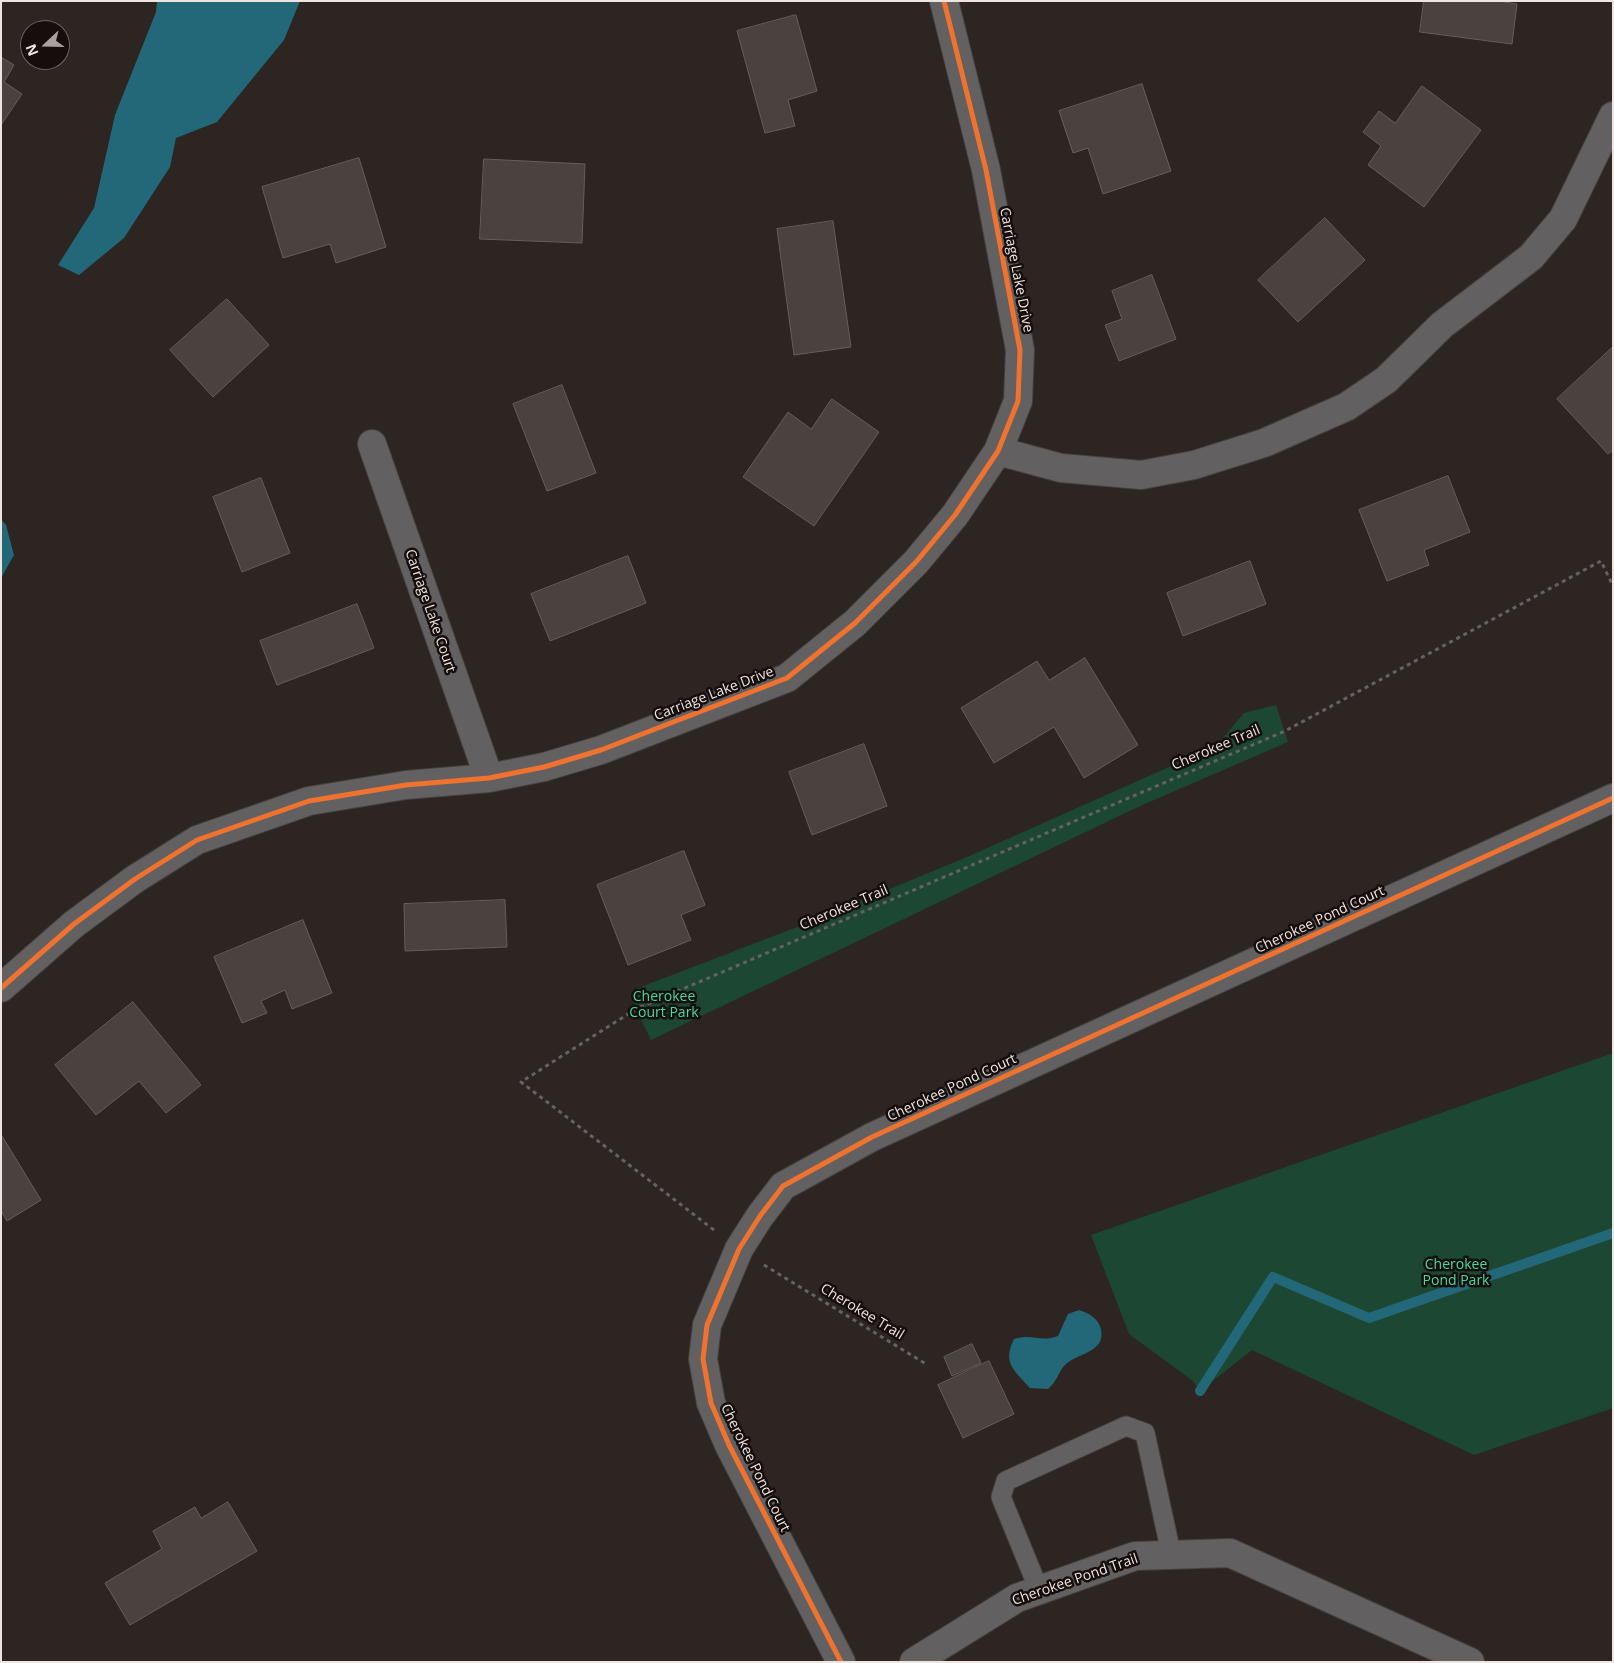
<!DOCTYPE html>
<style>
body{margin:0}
#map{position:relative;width:1614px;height:1663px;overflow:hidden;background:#2d2522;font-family:"Open Sans",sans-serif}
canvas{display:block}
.frame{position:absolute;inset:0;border:2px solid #eee4e0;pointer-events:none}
.north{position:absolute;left:20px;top:20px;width:50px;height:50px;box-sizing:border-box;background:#150e0c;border:1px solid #6c6461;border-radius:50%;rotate:249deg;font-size:14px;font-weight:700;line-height:20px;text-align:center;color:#eee4e0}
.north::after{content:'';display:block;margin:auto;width:18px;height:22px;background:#aaa19e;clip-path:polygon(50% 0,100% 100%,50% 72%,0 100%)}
</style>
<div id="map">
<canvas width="1614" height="1663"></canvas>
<div class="frame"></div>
<div class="north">N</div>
</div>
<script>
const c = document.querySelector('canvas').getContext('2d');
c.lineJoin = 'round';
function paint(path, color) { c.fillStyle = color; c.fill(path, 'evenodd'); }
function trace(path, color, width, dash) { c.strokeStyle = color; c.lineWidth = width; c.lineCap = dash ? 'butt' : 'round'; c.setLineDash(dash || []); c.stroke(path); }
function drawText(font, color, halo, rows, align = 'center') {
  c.font = font + ' "Open Sans",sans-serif'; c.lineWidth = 5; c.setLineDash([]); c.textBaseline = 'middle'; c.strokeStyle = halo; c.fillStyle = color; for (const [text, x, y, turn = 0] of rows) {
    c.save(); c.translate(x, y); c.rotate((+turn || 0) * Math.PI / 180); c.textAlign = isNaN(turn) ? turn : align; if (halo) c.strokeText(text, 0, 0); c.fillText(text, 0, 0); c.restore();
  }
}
paint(new Path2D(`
 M1276 705 1288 742 1138 807 651 1040 636 1009 633 990 805 924 967 857 1216 746 1244 713Z
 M1613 1053V1408L1474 1455 1252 1350 1200 1391 1193 1381 1129 1334 1091 1235Z`), '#1c4732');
paint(new Path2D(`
 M157 1H300L284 40 217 122 176 138 170 167 124 238 79 275 58 265 94 208 115 115 156 12Z
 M1 519 6 525 14 555 1 578Z
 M1079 1310C1090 1314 1098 1318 1101 1329 1106 1354 1076 1352 1063 1367 1058 1374 1057 1381 1048 1389L1030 1388C1014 1370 1002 1363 1014 1339 1034 1333 1039 1343 1058 1336L1068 1314Z`), '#226878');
trace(new Path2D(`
 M1200 1391 1273 1277 1369 1318 1613 1233`), '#226878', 10);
const building = new Path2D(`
 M1424 1H1498L1517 4 1512 44 1420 32Z
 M796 15 817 91 788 100 795 126 765 133 737 31Z
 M1 57 14 65 4 82 22 94 1 125Z
 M1142 84 1171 171 1103 194 1088 148 1073 153 1059 111Z
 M1422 86 1481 130 1424 207 1368 165 1381 146 1363 132 1379 111 1395 123Z
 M359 158 386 247 336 263 330 244 283 258 262 187Z
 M484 159 585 164 582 243 480 239Z
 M1325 218 1365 260 1298 322 1258 280Z
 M833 221 851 347 794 355 777 229Z
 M1152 275 1176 339 1119 361 1105 325 1122 319 1112 291Z
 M227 299 269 345 213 397 170 350Z
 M1613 347V450L1608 454 1557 399Z
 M562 385 596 473 547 491 513 404Z
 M832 399 879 432 814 526 743 477 788 412 811 429Z
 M1448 476 1470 532 1424 550 1429 565 1387 581 1359 510Z
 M261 478 290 553 242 572 213 497Z
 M628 556 646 603 550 641 531 594Z
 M1250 561 1266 604 1183 636 1167 593Z
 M357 604 374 648 277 685 260 641Z
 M1085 658 1138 745 1084 778 1054 727 994 763 961 708 1037 661 1049 680Z
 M864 744 887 806 812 835 789 772Z
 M684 851 705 905 681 915 691 940 628 965 597 885Z
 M505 900 507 947 405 951 404 904Z
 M303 920 332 993 292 1009 285 990 261 1001 267 1013 242 1023 214 957Z
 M133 1002 201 1085 166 1113 139 1081 96 1115 55 1065Z
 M2 1136 41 1200 7 1221 1 1211Z
 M972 1344 981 1363 952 1376 944 1357Z
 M989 1361 1014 1414 963 1438 938 1385Z
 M228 1502 257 1551 130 1625 105 1583 162 1549 153 1531 195 1507 201 1518Z`);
paint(building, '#49423e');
trace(building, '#655e5b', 1);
const lane = new Path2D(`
 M1039 1590 1001 1497 1006 1481 1126 1426 1145 1433 1171 1553`);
const street = new Path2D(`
 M372 444 489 778
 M998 451 1061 468 1141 475 1194 465 1264 443 1346 407 1386 380 1442 325 1531 257 1563 219 1613 116
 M1 988 74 924 135 879 197 840 309 801 406 785 489 778 544 767 601 750 787 678 855 623 916 562 955 515 998 451 1018 401 1020 350 986 170 944 1
 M841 1662 729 1445 711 1403 703 1359 707 1325 739 1249 760 1216 783 1186 872 1137 1613 798
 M914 1662 1017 1598 1135 1556 1230 1553 1470 1662`);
trace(lane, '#47413d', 21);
trace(street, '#47413d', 30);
trace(new Path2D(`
 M714 1230 521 1082 636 1009 1285 731 1601 561 1613 586
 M764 1265 926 1364`), '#666162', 3, [4, 4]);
trace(lane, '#636062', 19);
trace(street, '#636062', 28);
trace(new Path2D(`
 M1 988 74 924 135 879 197 840 309 801 406 785 489 778 544 767 601 750 787 678 855 623 916 562 955 515 998 451 1018 401 1020 350 986 170 944 1
 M841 1662 729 1445 711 1403 703 1359 707 1325 739 1249 760 1216 783 1186 872 1137 1613 798`), '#ef722f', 5);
drawText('14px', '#eee4e0', '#150e0c', [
 ["Carriage Lake Drive",1016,270,79],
 ["Carriage Lake Court",430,611,71],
 ["Carriage Lake Drive",714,694,-21],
 ["Cherokee Trail",1216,748,-23],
 ["Cherokee Trail",844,908,-23],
 ["Cherokee Pond Court",1320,920,-25],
 ["Cherokee Pond Court",952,1088,-25],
 ["Cherokee Trail",862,1312,31],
 ["Cherokee Pond Court",755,1468,64],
 ["Cherokee Pond Trail",1075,1580,-19]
]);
drawText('14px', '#41de9d', '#150e0c', [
 ["Cherokee",664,997],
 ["Court Park",664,1013],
 ["Cherokee",1456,1265],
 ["Pond Park",1456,1281]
]);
</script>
